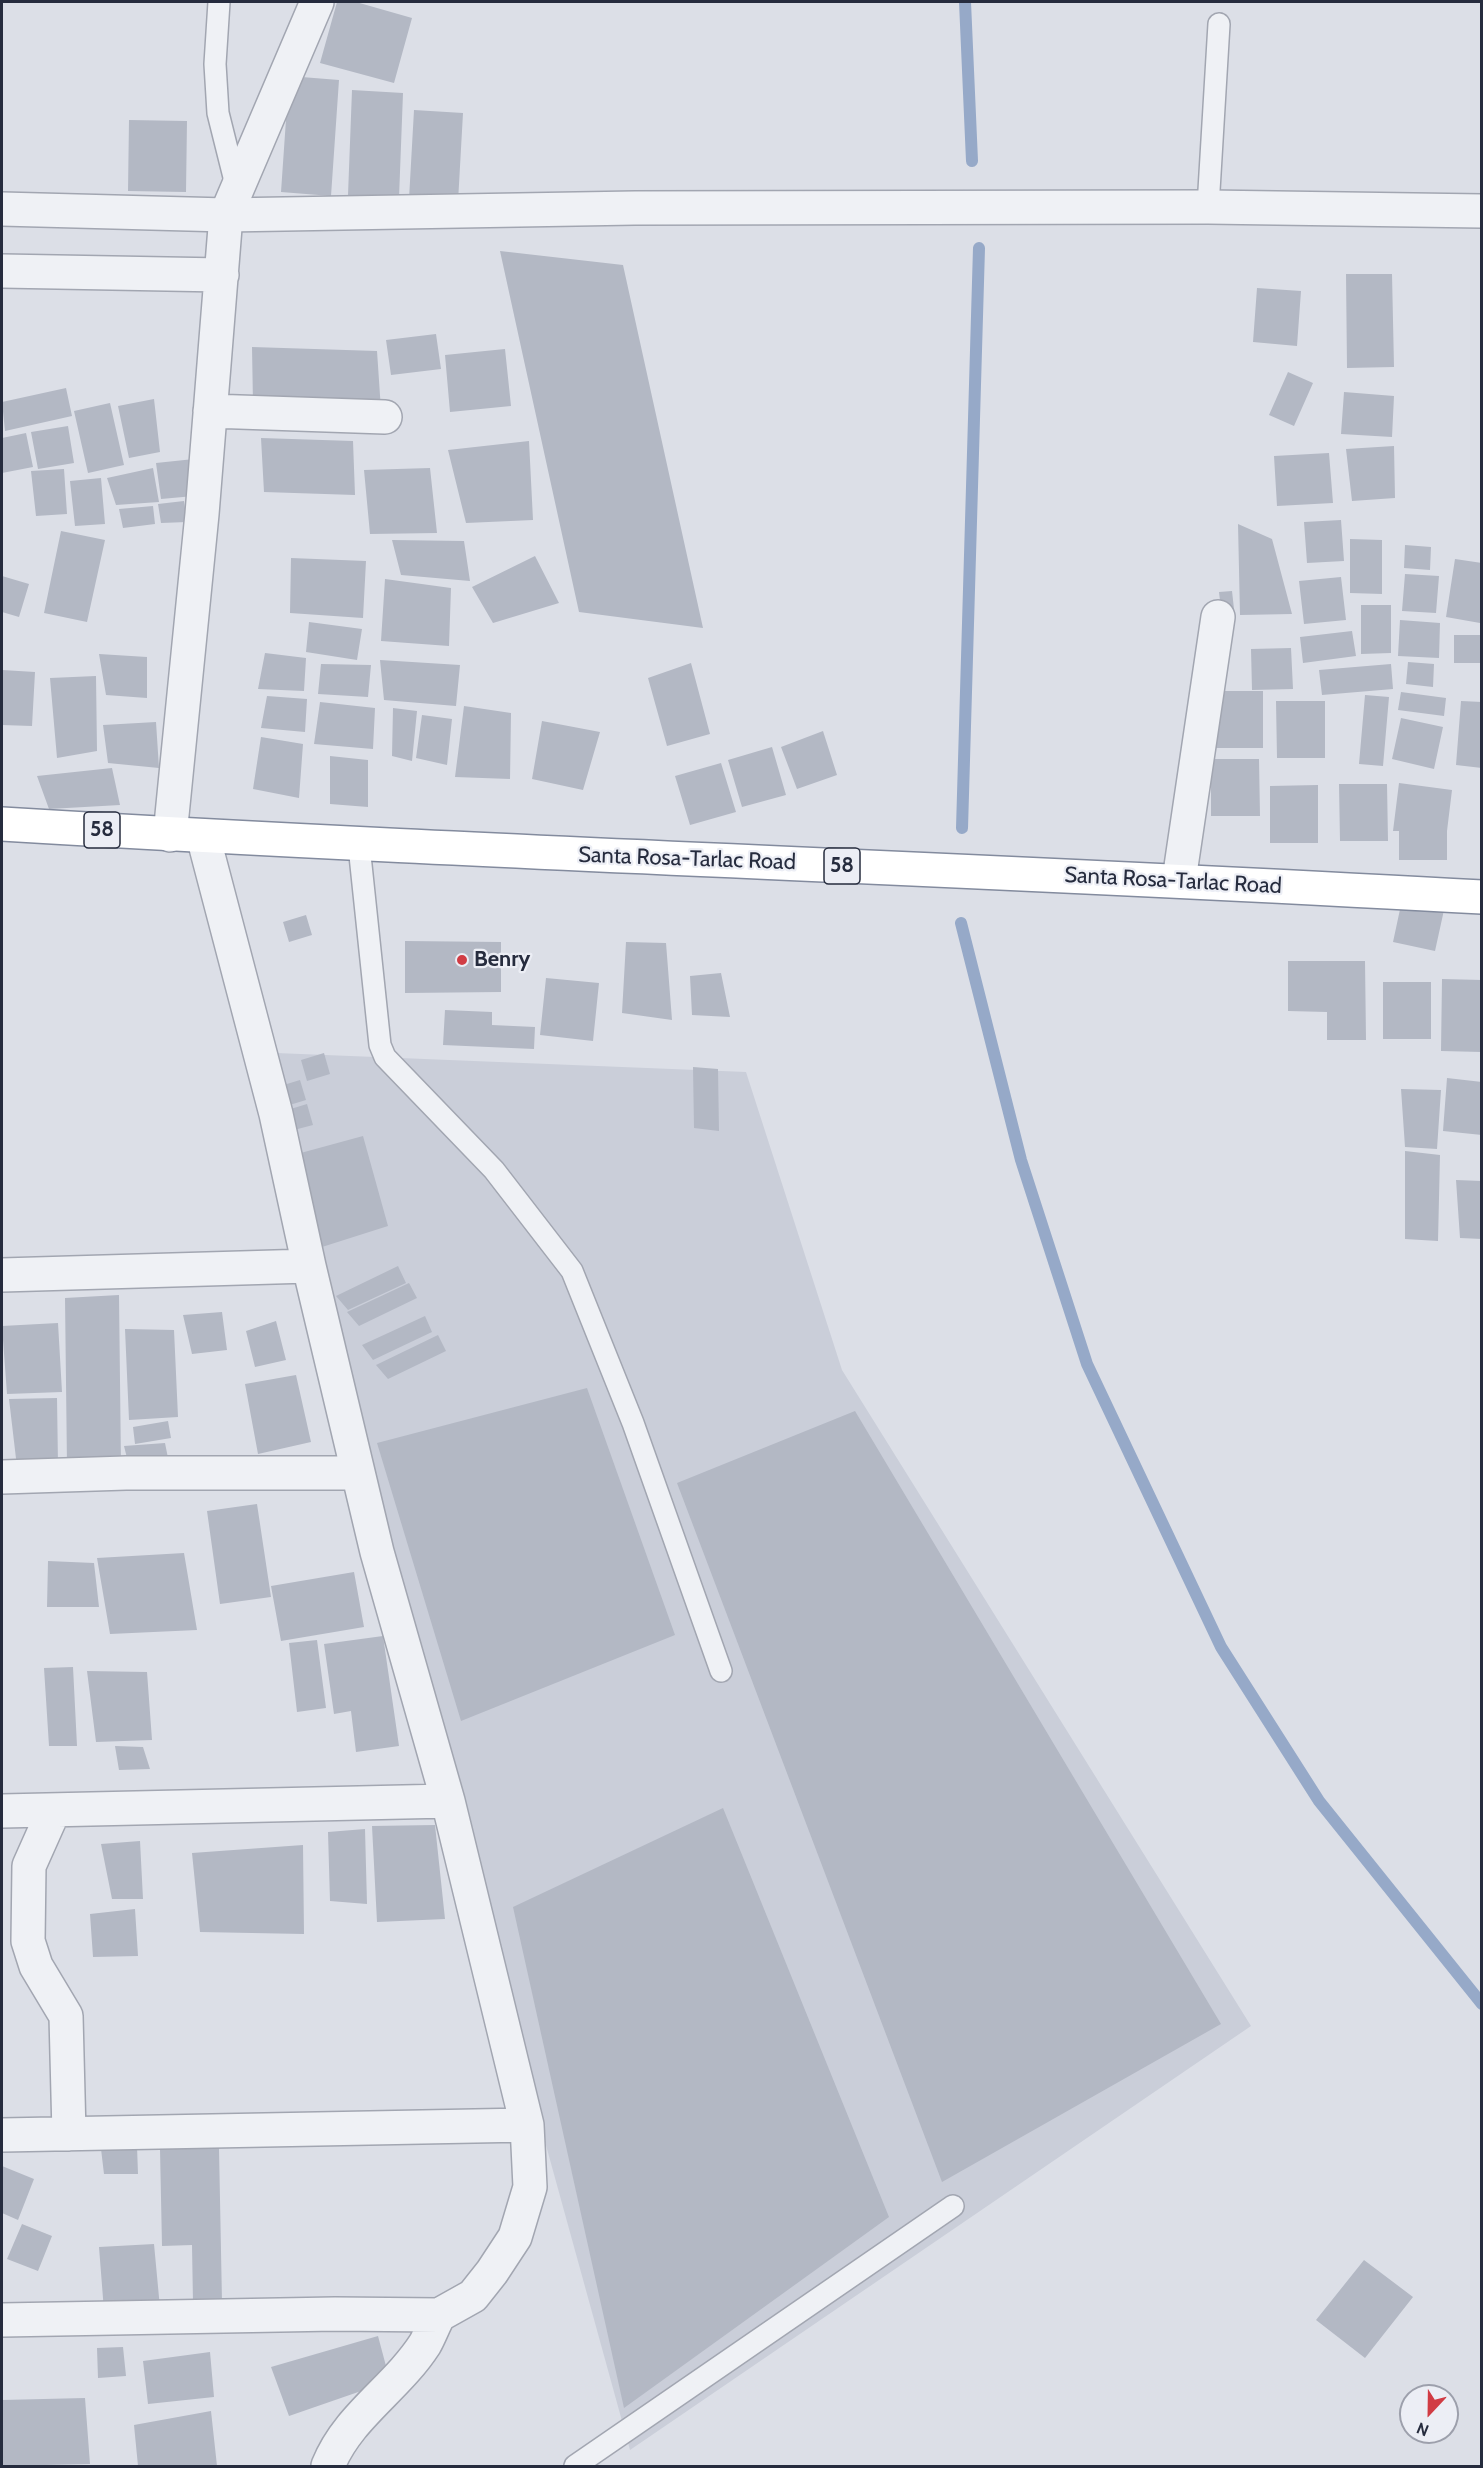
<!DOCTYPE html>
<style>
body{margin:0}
#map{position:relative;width:1483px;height:2468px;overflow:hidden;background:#dcdfe7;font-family:Cabin,sans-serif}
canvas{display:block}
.frame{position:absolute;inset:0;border:3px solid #262c3e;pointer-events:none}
.north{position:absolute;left:1399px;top:2384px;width:60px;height:60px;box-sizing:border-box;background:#eceef5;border:2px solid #9da0ac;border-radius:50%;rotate:202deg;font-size:16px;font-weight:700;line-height:24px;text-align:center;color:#262c3e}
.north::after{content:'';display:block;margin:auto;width:21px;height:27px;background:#d13c44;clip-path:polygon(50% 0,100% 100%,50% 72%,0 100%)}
</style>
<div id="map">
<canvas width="1483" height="2468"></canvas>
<div class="frame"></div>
<div class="north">N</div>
</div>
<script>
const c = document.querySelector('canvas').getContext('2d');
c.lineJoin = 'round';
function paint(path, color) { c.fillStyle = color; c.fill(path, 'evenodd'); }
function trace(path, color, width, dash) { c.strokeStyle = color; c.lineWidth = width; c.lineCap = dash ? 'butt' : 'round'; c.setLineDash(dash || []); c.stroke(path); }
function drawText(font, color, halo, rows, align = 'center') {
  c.font = font + ' Cabin,sans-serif'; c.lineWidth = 4.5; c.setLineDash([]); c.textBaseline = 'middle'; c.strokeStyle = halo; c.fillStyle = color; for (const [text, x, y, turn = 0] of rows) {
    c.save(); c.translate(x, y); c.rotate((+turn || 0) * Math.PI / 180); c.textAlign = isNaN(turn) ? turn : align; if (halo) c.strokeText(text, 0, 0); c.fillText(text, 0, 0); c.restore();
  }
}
paint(new Path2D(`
 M276 1053 746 1072 842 1370 1251 2026 630 2450 485 1924 316 1262Z`), '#caced9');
trace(new Path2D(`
 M965 2 972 161
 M962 828 979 248
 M961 923 1021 1160 1087 1364 1221 1647 1319 1801 1482 2004`), '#96a9c8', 12);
paint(new Path2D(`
 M337 2H356L412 18 394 83 320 63Z
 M289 76 339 80 331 196 281 192Z
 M352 90 403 93 399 198 348 195Z
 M414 110 463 113 458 202 409 199Z
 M129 120 187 121 186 192 128 191Z
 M500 251 623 265 703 628 579 612Z
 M1346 274H1392L1394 367 1347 368Z
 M1257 288 1301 291 1297 346 1253 342Z
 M436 334 441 369 391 375 386 340Z
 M252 347 377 351 381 410 253 404Z
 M505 349 511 406 450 412 445 355Z
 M1288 372 1313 383 1294 426 1269 415Z
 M66 388 72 416 5 431 2 402Z
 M1344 392 1394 396 1392 437 1341 434Z
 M154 399 160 452 129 458 118 406Z
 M110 403 124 465 88 473 74 411Z
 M68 426 74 463 38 469 31 432Z
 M26 433 33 467 2 473V438Z
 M261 438 353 441 355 495 264 492Z
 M529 441 533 520 466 523 448 450Z
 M1394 446 1395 498 1352 501 1346 449Z
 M1329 453 1333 503 1277 506 1274 456Z
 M194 459V496L161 499 156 463Z
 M153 468 159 502 116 505 107 478Z
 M430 468 437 533 370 534 364 470Z
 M64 469 67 514 36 516 31 471Z
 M101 478 105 524 75 526 70 481Z
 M184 501 187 522 161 523 158 504Z
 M153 506 155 524 123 528 119 509Z
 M1341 520 1344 561 1307 563 1304 522Z
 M1238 524 1272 539 1292 614 1240 615Z
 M61 531 105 540 87 622 44 613Z
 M1350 539 1382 540V594L1350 593Z
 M392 540 464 541 470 581 401 575Z
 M1405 545 1431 547 1430 570 1404 568Z
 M535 556 559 603 493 623 472 587Z
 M291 558 366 561 363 618 290 613Z
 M1455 559 1482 563 1480 623 1446 617Z
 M1405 574 1439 576 1436 613 1402 611Z
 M2 576 29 584 19 617 2 612Z
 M1341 577 1346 620 1304 624 1299 581Z
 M385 579 451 588 449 646 381 641Z
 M1232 591 1235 618H1222L1219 592Z
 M1361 605H1391V653L1361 654Z
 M1400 620 1440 623 1439 658 1398 656Z
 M309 622 362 629 357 660 306 652Z
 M1352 631 1356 656 1303 663 1300 637Z
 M1454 635H1482V663H1454Z
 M1291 648 1293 689 1252 690 1251 649Z
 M265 653 306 658 304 691 258 689Z
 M99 654 147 657V698L106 695Z
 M380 660 460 665 456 706 384 700Z
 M1408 662 1434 664 1433 687 1406 684Z
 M691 663 710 734 667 746 648 678Z
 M321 664 371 665 368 697 318 694Z
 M1391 664 1393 689 1322 695 1319 670Z
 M2 670 35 672 32 726 2 725Z
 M96 676 97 751 57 758 50 678Z
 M1215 691H1263V748H1216Z
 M1401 692 1446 698 1444 716 1398 710Z
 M1365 695 1389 697 1383 766 1359 764Z
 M267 696 307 699 305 732 261 728Z
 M1276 701H1325V758H1277Z
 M1461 701 1482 702V768L1456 765Z
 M320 702 375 708 373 749 314 744Z
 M464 706 511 713 510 779 455 777Z
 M393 708 417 711 412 761 392 756Z
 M422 715 452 719 447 765 416 758Z
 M1401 718 1443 727 1434 769 1392 759Z
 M542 721 600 732 583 790 532 779Z
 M156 722 159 768 108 763 103 725Z
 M823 731 837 775 797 789 781 747Z
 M261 737 303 744 299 798 253 789Z
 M772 747 786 795 742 807 728 760Z
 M330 756 368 760V807L330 804Z
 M1211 759H1259L1260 816H1211Z
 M721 763 736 812 690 825 675 776Z
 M112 768 120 805 49 809 37 776Z
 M1399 783 1452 790 1447 831V860H1399V831H1393Z
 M1339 784H1387L1388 841H1340Z
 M1318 785V843H1270V786Z
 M1402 900 1444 910 1435 951 1393 942Z
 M306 915 312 935 289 942 283 922Z
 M405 941 501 942V992L405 993Z
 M626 942 666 943 672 1020 622 1013Z
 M1288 961H1365L1366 1040H1327V1012L1288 1011Z
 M721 973 730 1017 692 1015 690 976Z
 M546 978 599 983 593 1041 540 1035Z
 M1442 979 1482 980V1052L1441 1051Z
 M1383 982H1431V1039H1383Z
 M445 1010 492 1012V1025L535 1027 534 1049 443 1045Z
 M324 1053 330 1074 307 1081 301 1060Z
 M693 1067 718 1069 719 1131 694 1128Z
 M1447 1078 1482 1082V1135L1443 1131Z
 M300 1080 306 1100 283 1107 277 1087Z
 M1401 1089 1441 1090 1437 1149 1405 1147Z
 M307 1104 313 1125 290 1131 284 1111Z
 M363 1136 388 1226 322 1247 297 1154Z
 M1405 1151 1440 1155 1438 1241 1405 1239Z
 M1456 1180 1482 1181V1239L1460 1238Z
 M398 1266 406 1283 348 1310 336 1296Z
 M409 1283 417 1298 359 1326 347 1312Z
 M119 1295 121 1466H67L65 1298Z
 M222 1312 227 1350 192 1354 183 1315Z
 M425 1316 432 1332 373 1360 362 1345Z
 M276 1321 286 1360 255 1367 246 1331Z
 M58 1323 62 1392 7 1394 2 1326Z
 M125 1329 174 1330 178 1417 129 1420Z
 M438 1335 446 1351 388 1379 376 1365Z
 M296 1375 311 1442 258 1454 245 1384Z
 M587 1388 675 1635 461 1721 377 1443Z
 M57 1398 58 1465 17 1467 9 1399Z
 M855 1411 1221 2024 942 2182 677 1483Z
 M168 1421 171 1438 135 1444 133 1427Z
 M165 1443 169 1463 129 1466 124 1446Z
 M257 1504 271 1597 220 1604 207 1511Z
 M184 1553 197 1630 110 1634 97 1558Z
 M48 1561 94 1563 99 1607H47Z
 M354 1572 364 1627 281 1641 271 1586Z
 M383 1636 399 1746 356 1752 351 1711 334 1714 324 1644Z
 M317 1640 326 1708 297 1712 289 1643Z
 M73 1667 77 1746H49L44 1668Z
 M87 1671 147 1672 152 1740 96 1742Z
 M115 1746 143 1747 150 1769 119 1770Z
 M723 1808 889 2217 624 2408 513 1907Z
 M435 1825 445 1919 377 1922 372 1826Z
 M365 1829 367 1904 330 1901 328 1832Z
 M140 1841 143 1899H112L101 1844Z
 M303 1845 304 1934 200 1932 192 1853Z
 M135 1909 138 1956 93 1957 90 1914Z
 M137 2146 138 2174H104L101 2149Z
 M219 2148 222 2302 193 2303 192 2245 162 2246 160 2149Z
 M2 2166 34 2179 18 2220 2 2213Z
 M22 2224 52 2236 38 2271 7 2259Z
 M154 2244 160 2308 104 2311 99 2247Z
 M1364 2260 1413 2297 1365 2358 1316 2320Z
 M378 2336 390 2381 289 2416 271 2367Z
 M123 2347 126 2376 98 2378 97 2348Z
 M210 2352 214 2397 148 2404 143 2361Z
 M85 2398 90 2464 2 2466V2400Z
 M211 2411 217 2466H138L134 2425Z`), '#b3b8c4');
const service = new Path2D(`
 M219 2 215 64 218 113 237 189
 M1208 207 1219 24
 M359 846 380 1045 385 1057 494 1170 572 1271 633 1423 721 1671
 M575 2466 953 2206`);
const minor = new Path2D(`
 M2 271 222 275
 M210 411 385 417
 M170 835 202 514 226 215 317 2
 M1179 880 1218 617
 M2 1275 309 1266
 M2 1477 126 1473H358
 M54 1810 29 1866 28 1941 36 1966 66 2016 69 2134
 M2 1811 448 1801
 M2 2135 527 2125
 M2 2320 335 2314 439 2315 473 2296 492 2272 515 2237 530 2187 527 2125 448 1801 377 1552 309 1266 276 1114 203 836
 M328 2466C348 2416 396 2389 425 2344 430 2335 434 2324 439 2315`);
const tertiary = new Path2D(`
 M2 209 226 215 635 208 1208 207 1482 211`);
const trunk = new Path2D(`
 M2 824C495 854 988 869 1482 897`);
trace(service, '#a2a6b1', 24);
trace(minor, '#a2a6b1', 36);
trace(tertiary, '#a2a6b1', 36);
trace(trunk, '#838b9e', 36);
trace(service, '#eff1f5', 21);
trace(minor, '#eff1f5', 33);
trace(tertiary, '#eff1f5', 33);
trace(trunk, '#fff', 33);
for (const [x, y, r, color] of [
 [462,960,6,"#d13c44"]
]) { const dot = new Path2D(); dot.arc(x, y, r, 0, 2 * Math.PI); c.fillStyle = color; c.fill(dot); trace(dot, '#eceef5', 2); }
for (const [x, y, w] of [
 [102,830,36],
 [842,866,36]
]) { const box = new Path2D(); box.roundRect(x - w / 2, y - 18, w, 36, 4.5); c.fillStyle = '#eceef5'; c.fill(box); trace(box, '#262c3e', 1.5); }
drawText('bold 21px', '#262c3e', null, [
 ["58",102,830],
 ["58",842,866]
]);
drawText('22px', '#262c3e', '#eceef5', [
 ["Santa Rosa-Tarlac Road",687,859,2],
 ["Santa Rosa-Tarlac Road",1173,881,3]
]);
drawText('bold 22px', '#262c3e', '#eceef5', [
 ["Benry",474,960]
], 'left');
</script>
